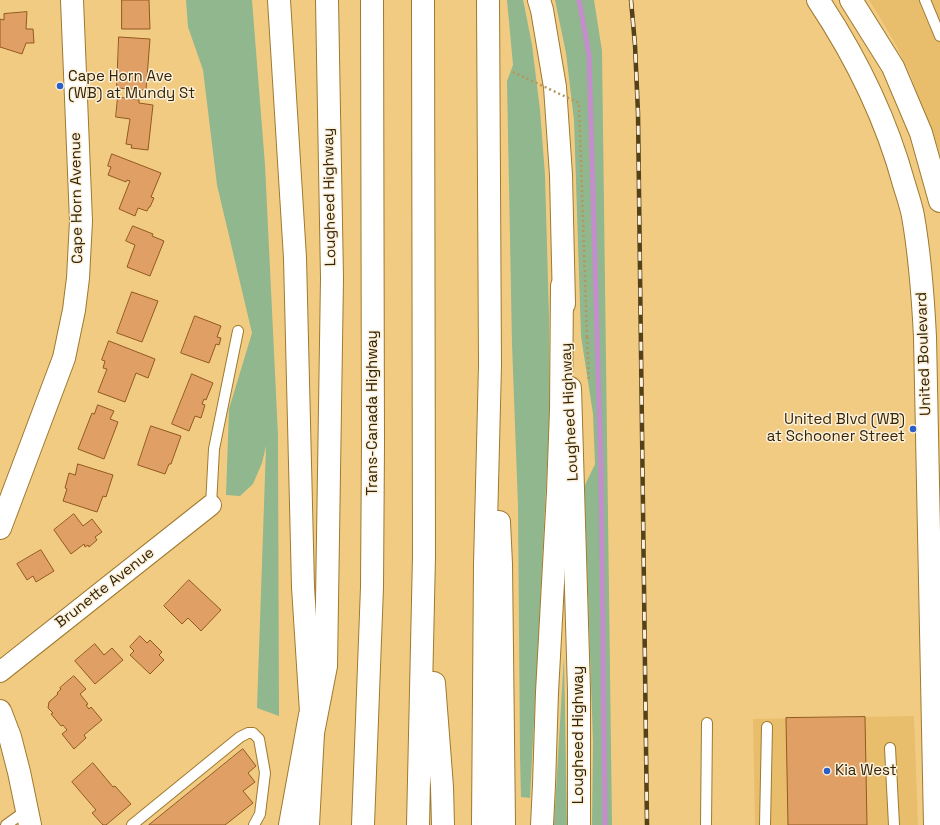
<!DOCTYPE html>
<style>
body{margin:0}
canvas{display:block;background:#f2cb82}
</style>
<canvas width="940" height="825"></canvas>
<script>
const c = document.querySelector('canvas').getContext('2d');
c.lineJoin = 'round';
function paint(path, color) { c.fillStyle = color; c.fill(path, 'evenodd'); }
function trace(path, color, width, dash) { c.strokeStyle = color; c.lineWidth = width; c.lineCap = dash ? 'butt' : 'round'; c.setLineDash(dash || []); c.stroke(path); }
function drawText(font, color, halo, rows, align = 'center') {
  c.font = font + ' "Space Grotesk",sans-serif'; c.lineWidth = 3; c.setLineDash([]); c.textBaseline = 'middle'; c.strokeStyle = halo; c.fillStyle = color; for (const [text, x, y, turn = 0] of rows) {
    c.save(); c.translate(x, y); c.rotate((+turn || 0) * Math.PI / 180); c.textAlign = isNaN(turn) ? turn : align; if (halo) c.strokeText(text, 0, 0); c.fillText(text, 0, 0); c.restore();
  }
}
paint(new Path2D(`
 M869 0H940V171L928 125 911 76 896 45 882 21Z
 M914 716 918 825H755L753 719Z`), '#e8be6c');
paint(new Path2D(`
 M186 0H252L265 165 278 435 279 716 257 708 266 446 262 463 253 484 240 496 226 495 229 409 252 333 217 185 203 70 188 27Z
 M507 0H523L524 4 532 45 540 110 545 175 549 317V429L530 798 521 797 520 757 518 506 512 344 507 81 513 65Z
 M555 0H594L602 51 612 825H592L593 742 585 502V485L595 464 593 414 581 336 574 120 566 53Z
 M564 655 567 825H554Z`), '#91b78e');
trace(new Path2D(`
 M579 0 589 55 601 471 605 825`), '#c48dcc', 5);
const building = new Path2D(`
 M122 0H149L150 29H122Z
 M27 12 26 29H33L34 43H26L22 54 0 47V19L4 20V14Z
 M119 37 150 39 146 90 117 88Z
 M118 97 139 100V103L153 105 148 150 131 148 132 145 126 144 130 119 116 117Z
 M112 154 161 173 151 197 154 198 150 207H149L147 211 138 208 135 216 119 209 130 181 127 180 126 182 108 175 111 167 108 166Z
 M133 226 153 234 152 236 164 241 150 276 127 267 135 245 126 241Z
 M132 292 158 301 142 342 117 333Z
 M195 316 221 326 217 337 221 338 219 345 216 344 209 363 181 353Z
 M109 341 155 359 148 378 136 373 125 402 98 392 107 369 103 368 105 361 102 360Z
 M192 374 213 383 206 400 204 399 202 404 205 405 201 418 195 416 189 431 172 424Z
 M98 405 114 411 110 419 118 422 104 459 78 449 92 413 94 414Z
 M151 426 181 436 171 464H169L165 474 138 465Z
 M78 464 113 475 106 497 103 496 97 512 63 501 67 489 65 488 69 473 75 475Z
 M74 514 83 526 92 519 102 532 95 537 97 540 89 547 88 545 85 547 84 544 71 554 54 530Z
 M41 550 54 571 36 582 33 576 27 580 17 564Z
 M189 580 221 610 201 631 188 618 182 624 164 606Z
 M140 636 147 643 150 640 162 652 159 655 164 660 150 674 130 655 134 651 130 647Z
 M95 644 104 655 112 648 123 660 95 684 75 661Z
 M74 676 86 689 80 694 88 704 86 705 89 709 91 707 102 720 84 735 86 738 74 749 62 734 67 730 63 725 61 726 51 714 53 713 48 708 49 702 58 694 57 693 61 689 60 688Z
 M865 717 867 825H788L786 718Z
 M243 749 256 766 248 773 255 782 243 791 253 803 225 825H149Z
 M93 763 113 787 115 786 131 804 106 825H103L92 813 96 810 72 782Z`);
paint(building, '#e0a065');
trace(building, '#915920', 1);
const lane = new Path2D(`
 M925 0 940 36
 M211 505 214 449 238 331
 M890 748 894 825
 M6 825 27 810
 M132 825 240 737 248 733H253L259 739 265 773 260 814 254 825
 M706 825 707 723
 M765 825 767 727`);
const street = new Path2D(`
 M0 672 211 505`);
const secondary = new Path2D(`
 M818 0C856 57 886 118 904 184 907 194 911 205 913 216 920 256 923 297 925 337L935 825
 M851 0 893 67 921 133 940 201
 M0 528 64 358 74 310 78 278 81 221 72 0
 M0 711 10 737 19 772 30 825`);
const primary = new Path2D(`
 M539 0 542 10 555 87 561 175 564 304
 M570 388 579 691V825
 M308 825 313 733 326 666 332 278 327 0`);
const highway = new Path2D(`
 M279 0 295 258 303 587 311 712 313 733
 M499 522 501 564 504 825
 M434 683 442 787 443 825
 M290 825 310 715
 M363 825 372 587 373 443 372 0
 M418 825 424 556 423 0
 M483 825 485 564 490 365 488 0
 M542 825 544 785 547 692 558 492 561 410 562 286`);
trace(lane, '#9e7a2f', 12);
trace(street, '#9e7a2f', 22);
trace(secondary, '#9e7a2f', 24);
trace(primary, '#9e7a2f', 24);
trace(highway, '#9e7a2f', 24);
trace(new Path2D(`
 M587 337 589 381`), '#b6975b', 2.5, [2, 3]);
trace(lane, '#fff', 10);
trace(street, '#fff', 20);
trace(secondary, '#fff', 22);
trace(primary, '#fff', 22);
trace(highway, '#fff', 22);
const rail = new Path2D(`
 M631 0 635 45 638 113 647 825`);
trace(rail, '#54411a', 4.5);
trace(rail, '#fcf0db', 3, [9]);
trace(new Path2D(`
 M513 72 579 103 587 337`), '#b6975b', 2.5, [2, 3]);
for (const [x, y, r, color] of [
 [60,86,4,"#295ecb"],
 [913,429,4,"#295ecb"],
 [827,771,4,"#295ecb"]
]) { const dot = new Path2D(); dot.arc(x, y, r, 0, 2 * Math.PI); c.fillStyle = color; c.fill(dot); trace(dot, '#fcf0db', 1.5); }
drawText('15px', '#332404', '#fcf0db', [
 ["Cape Horn Ave",68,77],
 ["(WB) at Mundy St",68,94],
 ["United Blvd (WB)",905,420,"right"],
 ["at Schooner Street",905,437,"right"],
 ["Kia West",835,771]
], 'left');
drawText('15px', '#332404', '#fcf0db', [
 ["Lougheed Highway",330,197,-91],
 ["Cape Horn Avenue",77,198,-91],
 ["United Boulevard",924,354,-92],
 ["Lougheed Highway",570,412,-93],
 ["Trans-Canada Highway",373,413,-90],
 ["Brunette Avenue",105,588,-38],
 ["Lougheed Highway",579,735,-90]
]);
</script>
